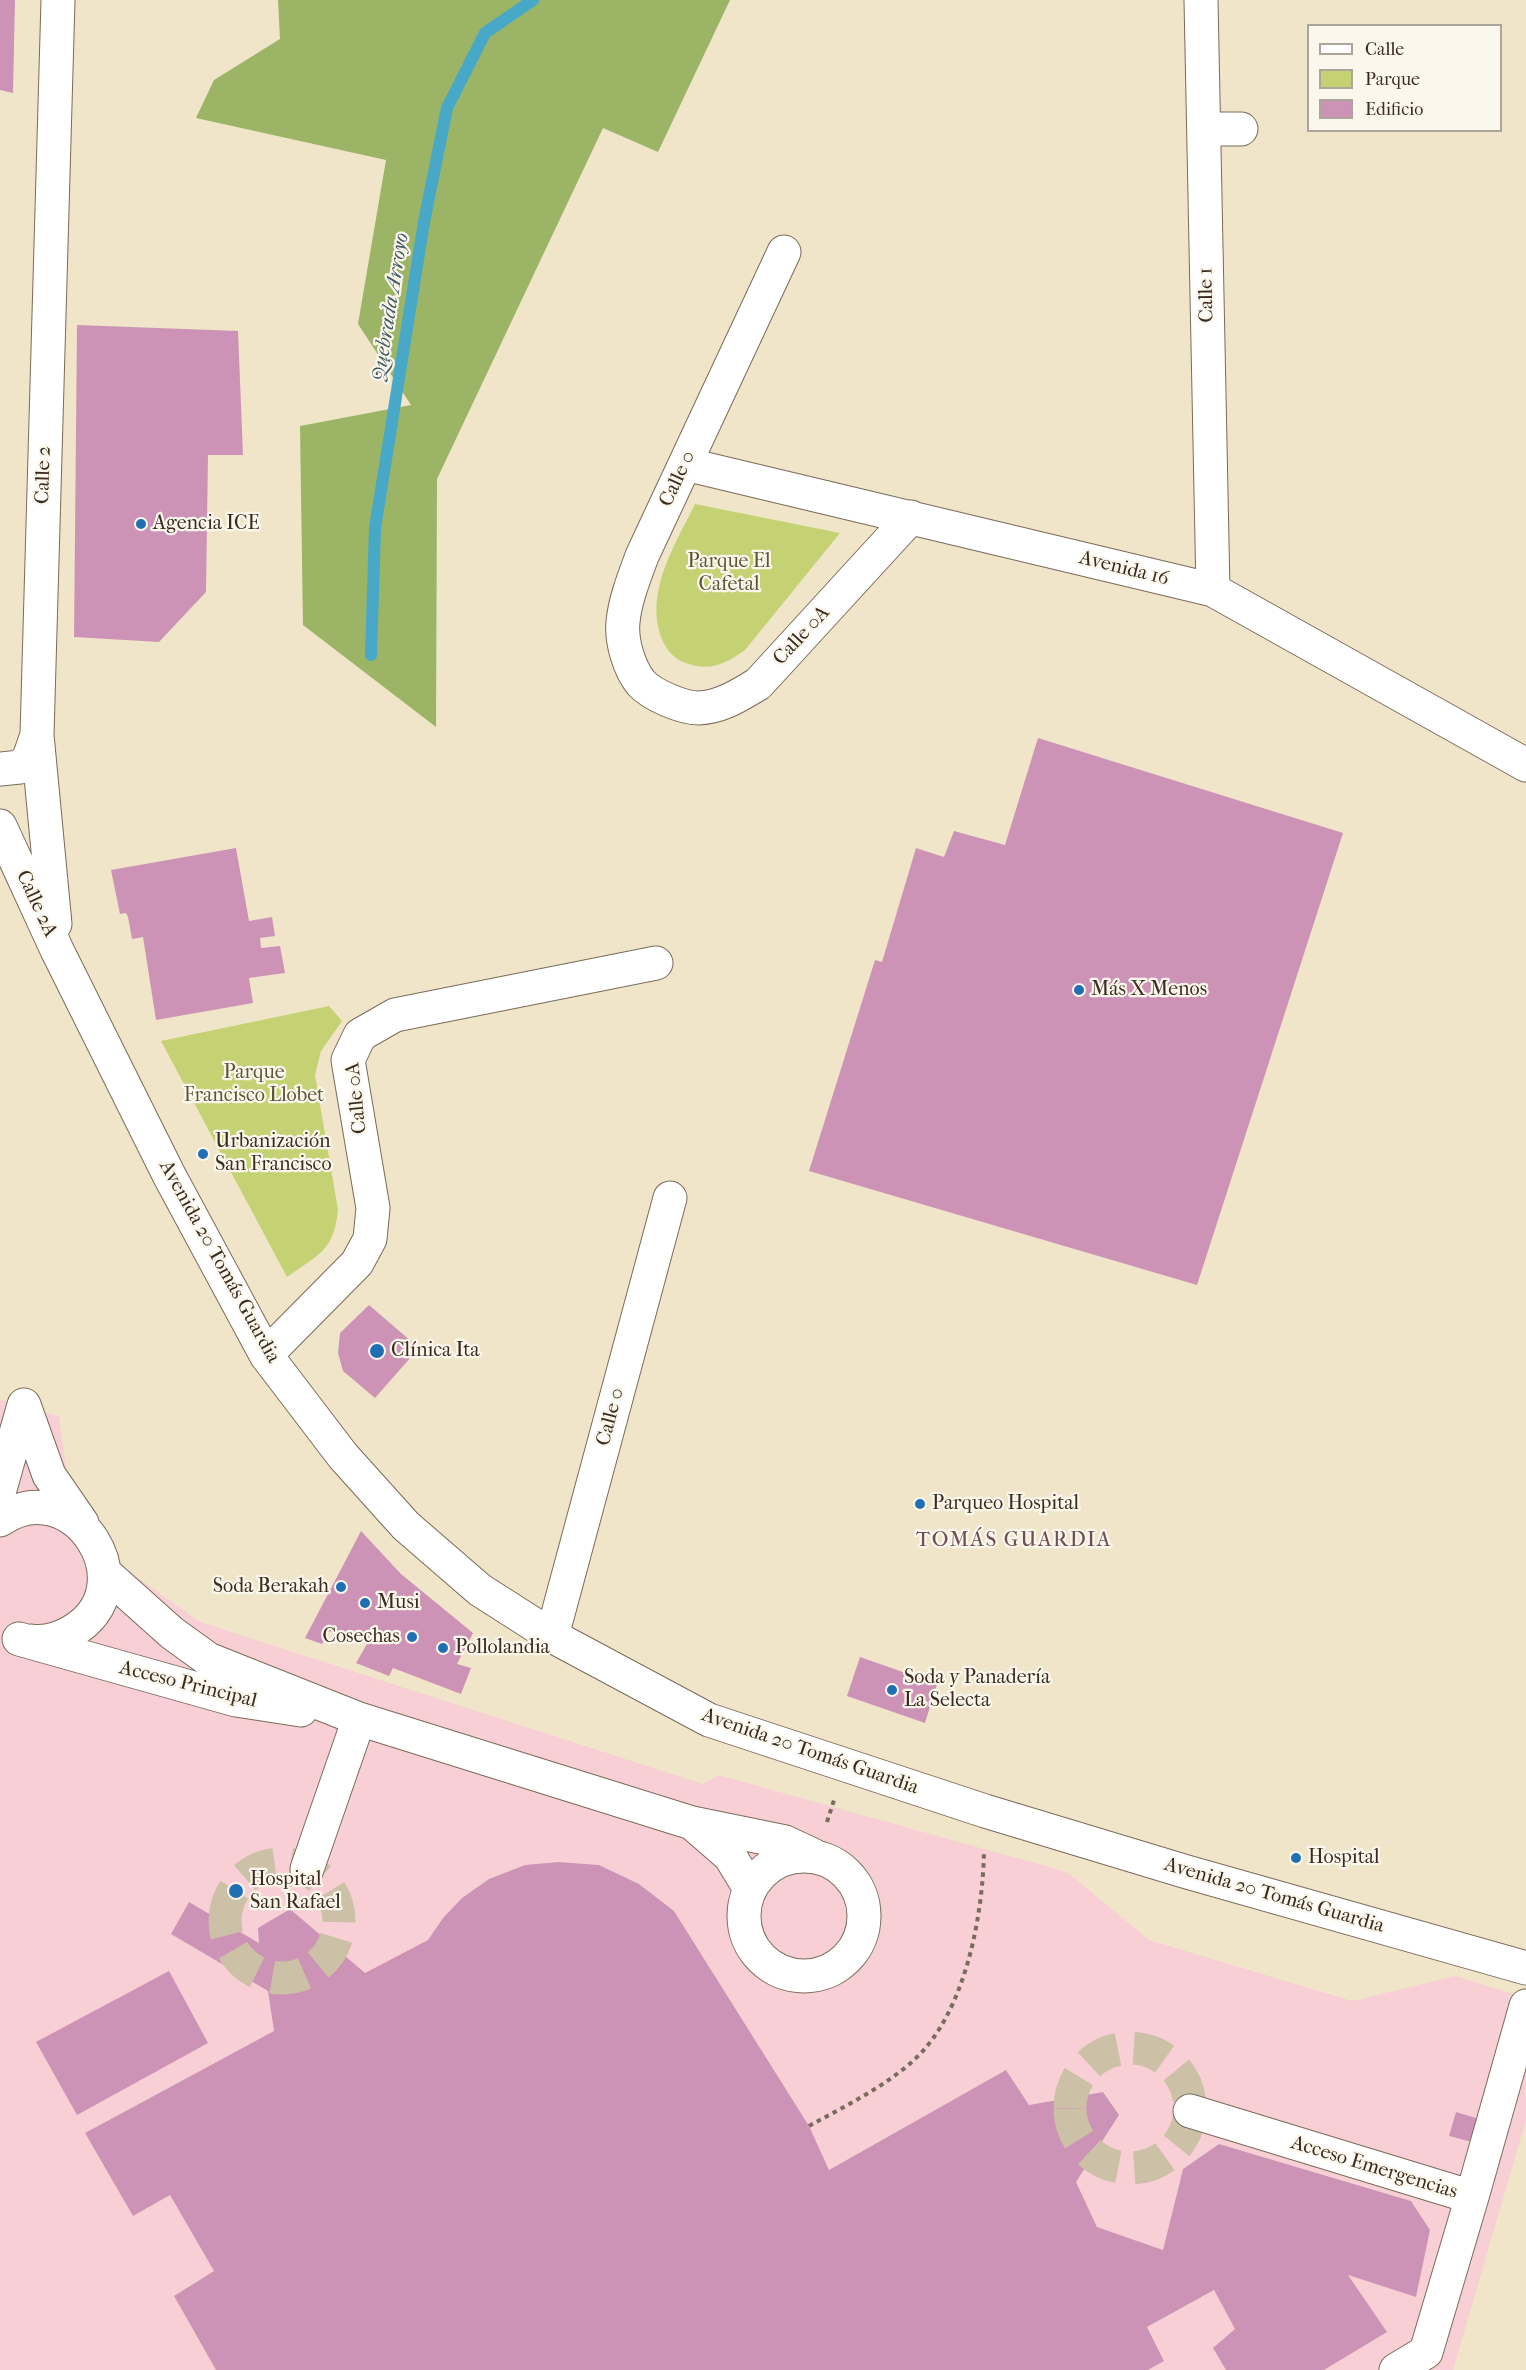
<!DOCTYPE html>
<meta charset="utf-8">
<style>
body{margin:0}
#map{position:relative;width:1526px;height:2370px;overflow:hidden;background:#f0e5c9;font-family:"IM FELL French Canon",serif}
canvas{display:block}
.legend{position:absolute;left:1307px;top:24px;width:195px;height:108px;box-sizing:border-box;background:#fbf7ec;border:2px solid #aea59a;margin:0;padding:8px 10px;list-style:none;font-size:18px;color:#3b2a1e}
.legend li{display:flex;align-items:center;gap:12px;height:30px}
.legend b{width:30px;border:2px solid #aea59a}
</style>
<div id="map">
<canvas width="1526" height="2370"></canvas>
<ul class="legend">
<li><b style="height:8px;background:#fff"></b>Calle</li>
<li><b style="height:16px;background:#c4d274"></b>Parque</li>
<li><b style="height:16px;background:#cd93b7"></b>Edificio</li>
</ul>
</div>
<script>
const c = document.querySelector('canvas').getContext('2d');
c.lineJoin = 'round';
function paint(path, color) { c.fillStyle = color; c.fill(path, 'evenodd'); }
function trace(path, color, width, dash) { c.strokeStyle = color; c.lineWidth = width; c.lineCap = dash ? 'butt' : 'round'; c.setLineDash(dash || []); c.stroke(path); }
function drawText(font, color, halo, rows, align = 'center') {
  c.font = font + ' "IM FELL French Canon",serif'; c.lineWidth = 4.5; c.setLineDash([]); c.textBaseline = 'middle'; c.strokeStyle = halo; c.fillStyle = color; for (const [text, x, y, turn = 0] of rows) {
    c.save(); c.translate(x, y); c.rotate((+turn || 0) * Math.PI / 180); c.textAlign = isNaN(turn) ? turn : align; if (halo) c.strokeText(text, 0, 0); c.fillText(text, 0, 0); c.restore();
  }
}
paint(new Path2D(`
 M0 1400 59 1416 67 1474 120 1565 200 1622 703 1784 718 1775 1067 1872 1149 1940 1352 2001 1455 1976 1526 1998V2120L1453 2370H1324L1386 2332 1348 2275 1416 2297 1430 2230 1411 2201 1219 2144 1183 2169 1163 2250 1097 2227 1076 2182 1119 2115 1103 2092 1029 2105 1006 2070 829 2170 809 2126 674 1911 639 1884 599 1865 558 1862 525 1865 489 1879 462 1898 443 1918 428 1940 365 1973 290 1909 259 1928V1943L189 1902 172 1934 268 1991 274 2031 85 2133 133 2216 170 2195 214 2271 174 2296 216 2370H0Z
 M1214 2290 1235 2329 1213 2348 1226 2370H1148L1164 2361 1147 2327Z`), '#f7cfd4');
paint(new Path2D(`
 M695 504 840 533 745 650C725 664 711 672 686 663 673 659 664 647 660 634 646 589 676 543 695 504Z
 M329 1006 342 1021 321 1051 315 1075 338 1210C334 1251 319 1254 287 1277L161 1041Z`), '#c4d274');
paint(new Path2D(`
 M278 0H730L658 152 603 128 437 479 436 727 303 625 300 426 411 405 358 324 386 160 196 118 214 80 280 39Z`), '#9bb466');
trace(new Path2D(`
 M371 655 375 528 424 222 447 108 485 33 533 0`), '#47a8c7', 12);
paint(new Path2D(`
 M0 0H15L13 93 0 90Z
 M77 325 238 331 243 455H208L206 592 159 642 74 637Z
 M1038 738 1343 833 1197 1285 809 1171 875 960 882 962 916 848 944 857 954 831 1005 845Z
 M236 848 249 921 272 917 275 936 260 938 261 948 280 946 285 973 249 978 253 1003 156 1020 143 937 132 939 128 917 126 913 120 914 111 870Z
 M369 1305 419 1348 375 1398 343 1371 338 1353 340 1333Z
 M361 1531 401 1574 473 1633 457 1664 471 1668 461 1694 393 1668 389 1676 356 1663 367 1644 329 1631 322 1644 305 1638Z
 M860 1657 937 1684 925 1723 847 1696Z
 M558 1862 599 1865 639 1884 674 1911 809 2126 829 2170 1006 2070 1029 2105 1103 2092 1119 2115 1076 2182 1097 2227 1163 2250 1183 2169 1219 2144 1411 2201 1430 2230 1416 2297 1348 2275 1387 2332 1324 2370H1226L1213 2348 1235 2329 1214 2290 1147 2327 1164 2361 1148 2370H216L174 2296 214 2271 170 2195 133 2216 85 2133 274 2031 268 1991 171 1934 189 1902 259 1943 258 1928 290 1909 365 1973 428 1940 443 1918 462 1898 489 1879 525 1865Z
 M169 1971 208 2043 77 2115 36 2042Z
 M1456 2112 1479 2119 1472 2142 1449 2136Z`), '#cd93b7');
trace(new Path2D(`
 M225 1921a57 57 0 1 1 114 0a57 57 0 1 1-114 0Z
 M1070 2108a60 60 0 1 1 120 0a60 60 0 1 1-120 0Z`), '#ccc0a7', 33, [33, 16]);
const minor = new Path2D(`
 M1201 0 1213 590
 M1204 129H1241
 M784 252 642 556C634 578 625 600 623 622 621 641 629 668 641 683 652 695 682 708 699 708 722 707 739 695 758 684L911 517
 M685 464 1213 590 1526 765
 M0 769 20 767 29 758 37 735
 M0 826 57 950 169 1175 266 1355 343 1456 406 1526 480 1590 552 1636 709 1720 985 1811 1187 1872 1526 1968
 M55 924 37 735 58 0
 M266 1355 357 1263 370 1239 373 1208 348 1060 360 1035 395 1015 656 963
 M24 1405 49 1475 82 1523
 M0 1489 24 1405
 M0 1520C73 1469 150 1587 71 1632 59 1639 46 1643 31 1641
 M105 1573 172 1633 208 1659 359 1719 692 1823
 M552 1636 670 1198
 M19 1639 236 1700 301 1710
 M744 1916a60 60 0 1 1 120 0a60 60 0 1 1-120 0Z
 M307 1869 359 1719
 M750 1889 730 1856 692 1823 785 1842 813 1855
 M1190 2111 1472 2197 1526 2006
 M1396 2370 1426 2352 1472 2197`);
trace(minor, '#7a6b5a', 35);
trace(new Path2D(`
 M827 1822 834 1800
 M809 2126C845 2106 883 2088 914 2060 965 2013 983 1917 984 1850`), '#7a6b5a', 4, [4.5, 4.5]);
trace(minor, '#fff', 33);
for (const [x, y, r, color] of [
 [141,524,6,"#1f6fb2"],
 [1079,990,6,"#1f6fb2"],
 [203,1154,6,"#1f6fb2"],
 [377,1351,8,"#1f6fb2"],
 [920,1504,6,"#1f6fb2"],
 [341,1587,6,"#1f6fb2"],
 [365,1603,6,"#1f6fb2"],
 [412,1637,6,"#1f6fb2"],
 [443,1648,6,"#1f6fb2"],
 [892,1690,6,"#1f6fb2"],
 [1296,1858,6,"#1f6fb2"],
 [236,1891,8,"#1f6fb2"]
]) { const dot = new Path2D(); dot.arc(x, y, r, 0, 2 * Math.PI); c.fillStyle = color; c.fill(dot); trace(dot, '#fbf7ec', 2); }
drawText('20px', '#3b2a1e', '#fbf7ec', [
 ["Calle 1",1207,295,-91],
 ["Calle 2",44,475,-88],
 ["Calle 0",678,479,-65],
 ["Avenida 16",1124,569,14],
 ["Calle 0A",802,636,-47],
 ["Calle 2A",36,904,65],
 ["Calle 0A",357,1098,-96],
 ["Avenida 20 Tomás Guardia",219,1262,61],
 ["Calle 0",611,1417,-75],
 ["Acceso Principal",188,1685,14],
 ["Avenida 20 Tomás Guardia",810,1752,19],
 ["Avenida 20 Tomás Guardia",1274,1896,16],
 ["Acceso Emergencias",1374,2168,17]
]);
drawText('20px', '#3b2a1e', '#fbf7ec', [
 ["Agencia ICE",153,524],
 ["Más X Menos",1091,990],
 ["Urbanización",215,1142],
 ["San Francisco",215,1165],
 ["Clínica Ita",391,1351],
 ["Parqueo Hospital",932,1504],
 ["Soda Berakah",329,1587,"right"],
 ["Musi",377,1603],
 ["Cosechas",400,1637,"right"],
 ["Pollolandia",455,1648],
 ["Soda y Panadería",904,1678],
 ["La Selecta",904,1701],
 ["Hospital",1308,1858],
 ["Hospital",250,1880],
 ["San Rafael",250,1903]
], 'left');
drawText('20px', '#5d5434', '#fbf7ec', [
 ["Parque El",729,562],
 ["Cafetal",729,585],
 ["Parque",254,1073],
 ["Francisco Llobet",254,1096]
]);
drawText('italic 21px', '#405c62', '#fbf7ec', [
 ["Quebrada Arroyo",391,307,-81]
]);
c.letterSpacing = '1.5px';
drawText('21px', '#6e4f54', '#fbf7ec', [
 ["TOMÁS GUARDIA",1014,1541]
]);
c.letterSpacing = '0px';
</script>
